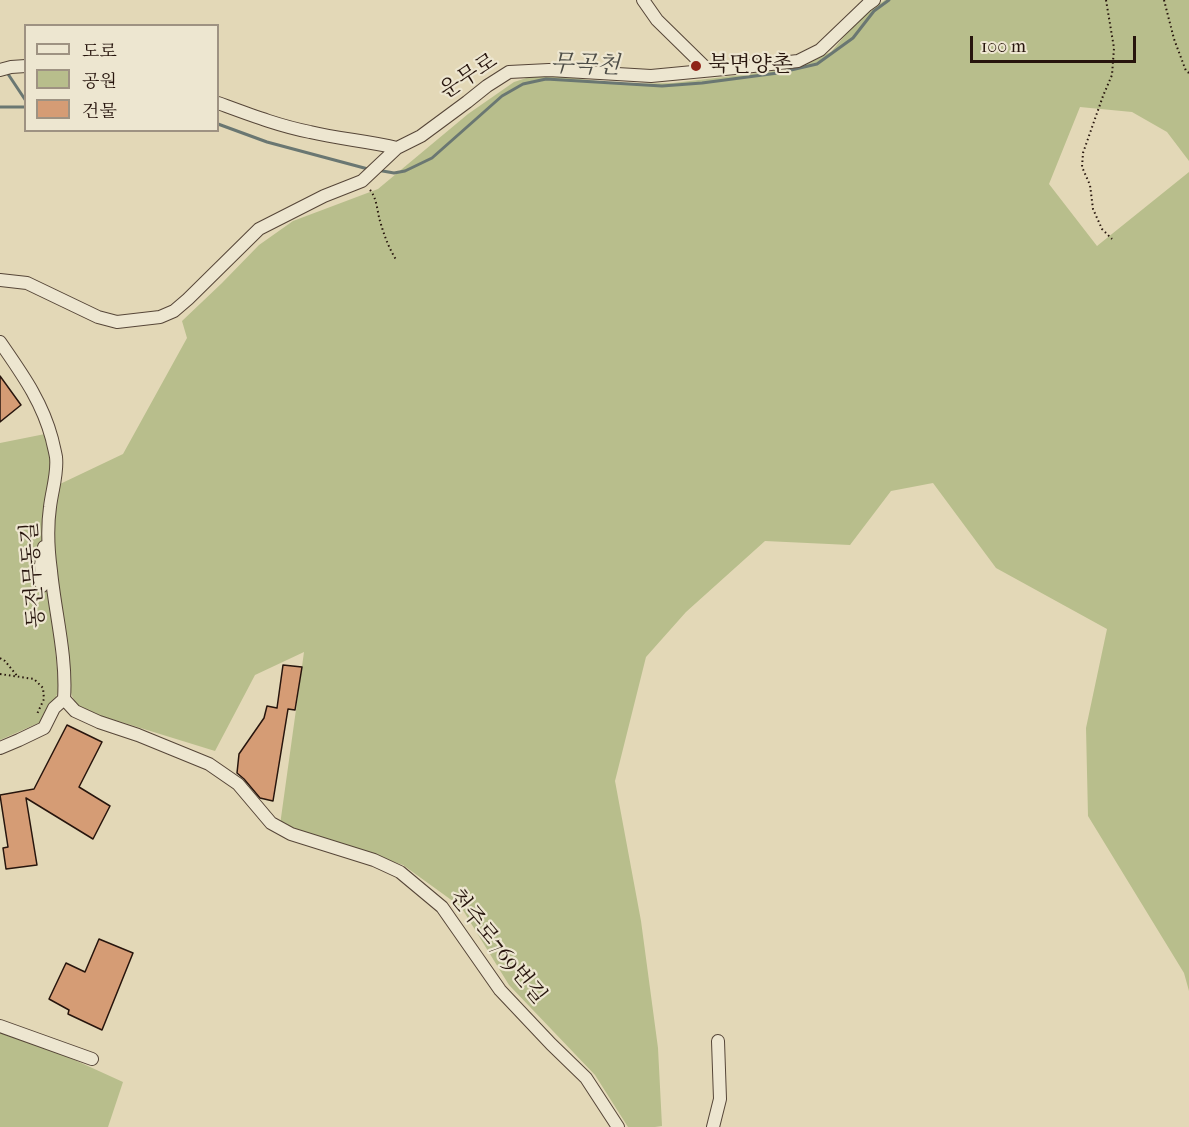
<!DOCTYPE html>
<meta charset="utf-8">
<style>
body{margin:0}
#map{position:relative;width:1189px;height:1127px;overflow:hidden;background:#e3d8b7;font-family:"IM FELL French Canon","Noto Serif KR",serif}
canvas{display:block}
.legend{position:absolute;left:24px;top:24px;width:195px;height:108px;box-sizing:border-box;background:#ede6d0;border:2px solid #9e9282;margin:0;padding:8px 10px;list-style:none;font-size:18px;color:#27150d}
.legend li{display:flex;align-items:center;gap:12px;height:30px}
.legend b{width:30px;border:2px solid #9e9282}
.scale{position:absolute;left:970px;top:36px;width:166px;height:27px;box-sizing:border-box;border:3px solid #27150d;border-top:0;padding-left:8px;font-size:18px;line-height:21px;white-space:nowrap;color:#27150d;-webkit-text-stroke:4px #ede6d0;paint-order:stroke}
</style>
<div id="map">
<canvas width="1189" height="1127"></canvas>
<ul class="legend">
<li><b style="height:8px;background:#ede6d0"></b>도로</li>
<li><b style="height:16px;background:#b8be8c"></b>공원</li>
<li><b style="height:16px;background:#d59c75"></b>건물</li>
</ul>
<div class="scale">100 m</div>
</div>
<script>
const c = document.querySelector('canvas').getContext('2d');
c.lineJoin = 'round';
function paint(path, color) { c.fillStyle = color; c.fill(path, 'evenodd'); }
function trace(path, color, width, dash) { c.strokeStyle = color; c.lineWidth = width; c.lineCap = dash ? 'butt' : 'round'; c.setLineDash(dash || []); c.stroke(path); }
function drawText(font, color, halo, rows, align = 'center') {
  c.font = font + ' "IM FELL French Canon","Noto Serif KR",serif'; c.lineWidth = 4.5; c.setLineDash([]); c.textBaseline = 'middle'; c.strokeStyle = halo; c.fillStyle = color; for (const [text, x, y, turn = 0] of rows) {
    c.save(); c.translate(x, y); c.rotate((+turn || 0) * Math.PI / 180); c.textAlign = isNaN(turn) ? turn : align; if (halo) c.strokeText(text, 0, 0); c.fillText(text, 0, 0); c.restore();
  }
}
paint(new Path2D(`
 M885 0H1189V161L1167 132 1132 112 1080 107 1049 184 1097 246 1189 172V991L1184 973 1088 816 1086 728 1107 629 996 568 933 483 891 491 850 545 765 541 686 612 646 657 615 781 641 921 658 1048 662 1126 655 1127H628L595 1075 509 985 461 907 403 865 280 825 304 652 255 675 215 751 79 709 72 696 69 686 55 568 53 523 60 484 123 454 187 338 182 321 222 283 259 245 293 221 378 189 468 114 514 82 539 74 623 84 673 83 783 70 831 52 859 19Z
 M45 434 51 458 53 625 59 690 47 717 43 721 0 740V443Z
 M0 1026 123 1082 108 1127H0Z`), '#b8be8c');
trace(new Path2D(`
 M6 71 26 101
 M0 107H26
 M218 124 267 142 368 169
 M377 170 394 173 405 171 432 158 502 96 523 84 546 79 662 86 702 83 778 73 817 64 853 38 874 11 889 0`), '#6a7772', 3);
const building = new Path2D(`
 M0 376 21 405 0 422Z
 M283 665 302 667 295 710 288 709 273 801 260 798 244 779 237 773 239 754 264 718 267 706 277 708Z
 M67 725 102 742 79 787 110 806 93 839 26 798 37 865 6 869 3 848 8 847 0 795 34 789Z
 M99 939 133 953 102 1030 68 1014 69 1010 49 999 66 963 85 972Z`);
paint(building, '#d59c75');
trace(building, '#27150d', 1.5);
const minor = new Path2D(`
 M643 0 657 20 708 70
 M0 70 11 67 26 66
 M218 103C248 114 279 126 310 132 339 139 368 141 397 148L421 136 467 102 487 86 509 72 549 70 651 76 735 68 798 61 820 50 867 5 874 0
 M0 280 27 283 98 317 117 322 160 317 174 311 188 299 259 229 324 196 362 181 397 148
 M0 342C22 374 42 401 52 439 53 444 55 451 56 457 58 473 52 490 50 507 47 528 48 549 51 571 55 613 67 656 64 699L54 708 44 728 19 740 0 748
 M42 586 41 565 44 547
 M64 699 75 711 99 722 138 735 209 764 238 784 271 823 291 834 374 860 400 872 442 907 500 990 551 1044 586 1078 618 1127
 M0 1026 92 1059
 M713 1127 720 1099 718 1041`);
trace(minor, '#564638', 14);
trace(new Path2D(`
 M1106 0 1114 48 1112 75 1103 96 1083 153 1082 167 1090 185 1093 209 1102 229 1112 239
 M1164 0 1174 39 1186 71 1189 73
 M370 190C377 198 377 211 380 221 384 235 389 249 397 261
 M0 658 5 661 18 677
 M0 674 34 679 43 688 44 699 37 714`), '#27150d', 2, [1.5, 3]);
trace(minor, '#ede6d0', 12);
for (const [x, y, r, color] of [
 [696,66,6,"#8f2418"]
]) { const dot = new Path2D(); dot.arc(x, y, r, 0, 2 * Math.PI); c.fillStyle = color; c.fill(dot); trace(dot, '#ede6d0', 2); }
drawText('22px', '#27150d', '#ede6d0', [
 ["북면양촌",708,66]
], 'left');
drawText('22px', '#27150d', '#ede6d0', [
 ["운무로",469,77,-33],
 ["동전무동길",34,575,-94],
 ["천주로769번길",497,947,51]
]);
drawText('italic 24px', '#4e4e48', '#ede6d0', [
 ["무곡천",585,66,2]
]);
</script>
